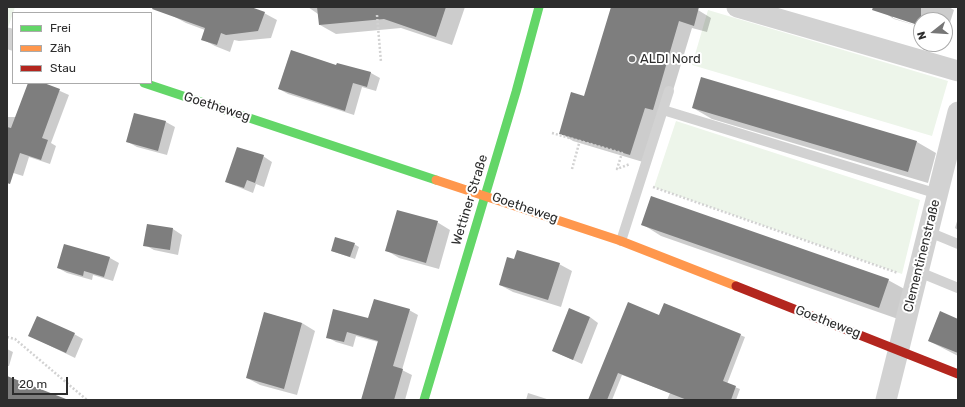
<!DOCTYPE html>
<meta charset="utf-8">
<style>
body{margin:0}
#map{position:relative;width:965px;height:407px;overflow:hidden;background:#fff;font-family:Rubik,sans-serif}
canvas{display:block}
.frame{position:absolute;inset:0;border:8px solid #2d2d2d;pointer-events:none}
.legend{position:absolute;left:12px;top:12px;width:140px;height:72px;box-sizing:border-box;background:#fff;border:1px solid #ababab;margin:0;padding:5px 7px;list-style:none;font-size:12px;color:#2d2d2d}
.legend li{display:flex;align-items:center;gap:8px;height:20px}
.legend b{width:20px;border:1px solid #ababab}
.north{position:absolute;left:913px;top:12px;width:40px;height:40px;box-sizing:border-box;background:#fff;border:1px solid #ababab;border-radius:50%;rotate:253deg;font-size:11px;font-weight:700;line-height:16px;text-align:center;color:#2d2d2d}
.north::after{content:'';display:block;margin:auto;width:14px;height:18px;background:#767676;clip-path:polygon(50% 0,100% 100%,50% 72%,0 100%)}
.scale{position:absolute;left:12px;top:377px;width:56px;height:18px;box-sizing:border-box;border:2px solid #2d2d2d;border-top:0;padding-left:5px;font-size:12px;line-height:14px;white-space:nowrap;color:#2d2d2d;-webkit-text-stroke:3px #fff;paint-order:stroke}
</style>
<div id="map">
<canvas width="965" height="407"></canvas>
<div class="frame"></div>
<ul class="legend">
<li><b style="height:5px;background:#63d668"></b>Frei</li>
<li><b style="height:5px;background:#ff974d"></b>Zäh</li>
<li><b style="height:5px;background:#b3261e"></b>Stau</li>
</ul>
<div class="north">N</div>
<div class="scale">20 m</div>
</div>
<script>
const c = document.querySelector('canvas').getContext('2d');
c.lineJoin = 'round';
function paint(path, color) { c.fillStyle = color; c.fill(path, 'evenodd'); }
function trace(path, color, width, dash) { c.strokeStyle = color; c.lineWidth = width; c.lineCap = dash ? 'butt' : 'round'; c.setLineDash(dash || []); c.stroke(path); }
function drawText(font, color, halo, rows, align = 'center') {
  c.font = font + ' Rubik,sans-serif'; c.lineWidth = 4; c.setLineDash([]); c.textBaseline = 'middle'; c.strokeStyle = halo; c.fillStyle = color; for (const [text, x, y, turn = 0] of rows) {
    c.save(); c.translate(x, y); c.rotate((+turn || 0) * Math.PI / 180); c.textAlign = isNaN(turn) ? turn : align; if (halo) c.strokeText(text, 0, 0); c.fillText(text, 0, 0); c.restore();
  }
}
paint(new Path2D(`
 M7 7H15L7 31Z
 M708 10 948 81 932 136 692 65Z
 M676 121 920 200 902 274 654 187Z`), '#edf5ea');
paint(new Path2D(`
 M176 7H248L264 13 277 20 271 38 239 41 234 40 230 52 215 46 202 39 205 30 186 23 173 16Z
 M308 7H465L452 45 401 28 336 34 320 25 318 14Z
 M612 7H688L698 10 711 18 707 32 692 28 665 117 643 162 573 141 560 133 585 97Z
 M887 7H949L954 10 946 35 945 20H921V25L893 16V18L921 27 894 19 885 13Z
 M337 64 371 73 380 78 376 91 362 87 354 115 288 94 279 89 337 67Z
 M702 78 917 142 936 153 928 183 712 119 693 108Z
 M29 83H42L69 95 51 143 56 146 50 164 29 157 23 176 7 171V117H16Z
 M135 114 166 122 175 127 167 155 137 147 128 142Z
 M263 156 272 162 264 187 256 184 253 193 226 182Z
 M958 218V230L955 228Z
 M437 222 450 230 439 269 399 258 386 250Z
 M642 224 888 280 908 291 898 319 661 236Z
 M173 229 182 235 178 255 154 250 145 245Z
 M354 244 359 247 355 259 332 251Z
 M65 245 110 258 119 263 113 281 93 275 92 280 67 273 58 268Z
 M515 261 559 264 572 271 561 307 513 292 500 285Z
 M665 305 745 337 727 384 740 389 736 400H667L670 393 622 375 612 400H597L660 317Z
 M409 310 418 315 402 370 412 375 405 400H362L378 342 356 336 353 347 336 342 327 337 369 319Z
 M265 313 302 323 315 331 297 395 260 385 247 378Z
 M590 317 598 323 582 364 553 351Z
 M958 320V356L929 341Z
 M74 334 83 339 75 358 30 336Z
 M7 349 13 352 9 366H7Z
 M528 393 550 400H526Z`), '#0003');
paint(new Path2D(`
 M153 7H251L265 12 258 31 226 35 221 33 217 45 201 40 205 28 152 9Z
 M317 7H446L436 37 384 19 319 25Z
 M611 7H699L694 26 679 21 653 110 645 108 630 155 559 134 571 92 584 96Z
 M873 7H921V26L872 10Z
 M291 50 336 65 337 63 371 72 367 87 353 83 345 111 278 89Z
 M701 77 917 141 908 172 692 108Z
 M28 83H44L60 89 42 138 48 140 41 160 20 153 10 184 7 183V127L11 128Z
 M134 113 166 121 158 151 126 142Z
 M237 147 264 155 255 183 247 180 244 188 225 182Z
 M651 196 889 279 879 308 641 225Z
 M397 210 438 221 426 263 385 251Z
 M147 224 173 228 170 250 143 246Z
 M335 237 355 243 350 257 331 251Z
 M64 244 110 257 104 277 84 271 83 276 57 268Z
 M517 250 560 263 548 300 499 285 507 257 514 259Z
 M374 299 410 309 393 366 403 369 394 400H361L378 341 347 332 344 342 326 338 333 309 368 318Z
 M628 302 659 315 664 303 741 334 723 381 736 386 731 400H687L618 373 607 400H588Z
 M569 308 590 317 573 360 552 351Z
 M940 311 958 319V353L928 341Z
 M264 312 302 323 284 389 246 378Z
 M37 316 75 333 66 353 28 336Z
 M7 376 66 399V400H7Z`), '#7e7e7e');
trace(new Path2D(`
 M377 15 381 62
 M552 133 622 153 617 169 630 164
 M572 169 580 140
 M653 187 898 273
 M7 337 15 339 87 400`), '#d2d2d2', 2.5, [2, 2]);
trace(new Path2D(`
 M663 110 938 194
 M929 232 958 244
 M621 241 669 91
 M919 272 958 288`), '#d2d2d2', 10);
trace(new Path2D(`
 M737 7 958 71
 M7 38 13 40
 M886 400 958 112`), '#d2d2d2', 21);
trace(new Path2D(`
 M144 83 436 180
 M424 400 516 92 539 7`), '#63d668', 9);
trace(new Path2D(`
 M436 180 621 241 736 286`), '#ff974d', 9);
trace(new Path2D(`
 M736 286 958 374`), '#b3261e', 9);
for (const [x, y, r, color] of [
 [632,59,4,"#767676"]
]) { const dot = new Path2D(); dot.arc(x, y, r, 0, 2 * Math.PI); c.fillStyle = color; c.fill(dot); trace(dot, '#fff', 1.5); }
drawText('13px', '#2d2d2d', '#fff', [
 ["ALDI Nord",640,59]
], 'left');
drawText('13px', '#2d2d2d', '#fff', [
 ["Goetheweg",217,107,18],
 ["Wettiner Straße",470,200,-73],
 ["Goetheweg",525,208,19],
 ["Clementinenstraße",922,256,-76],
 ["Goetheweg",828,322,21]
]);
</script>
